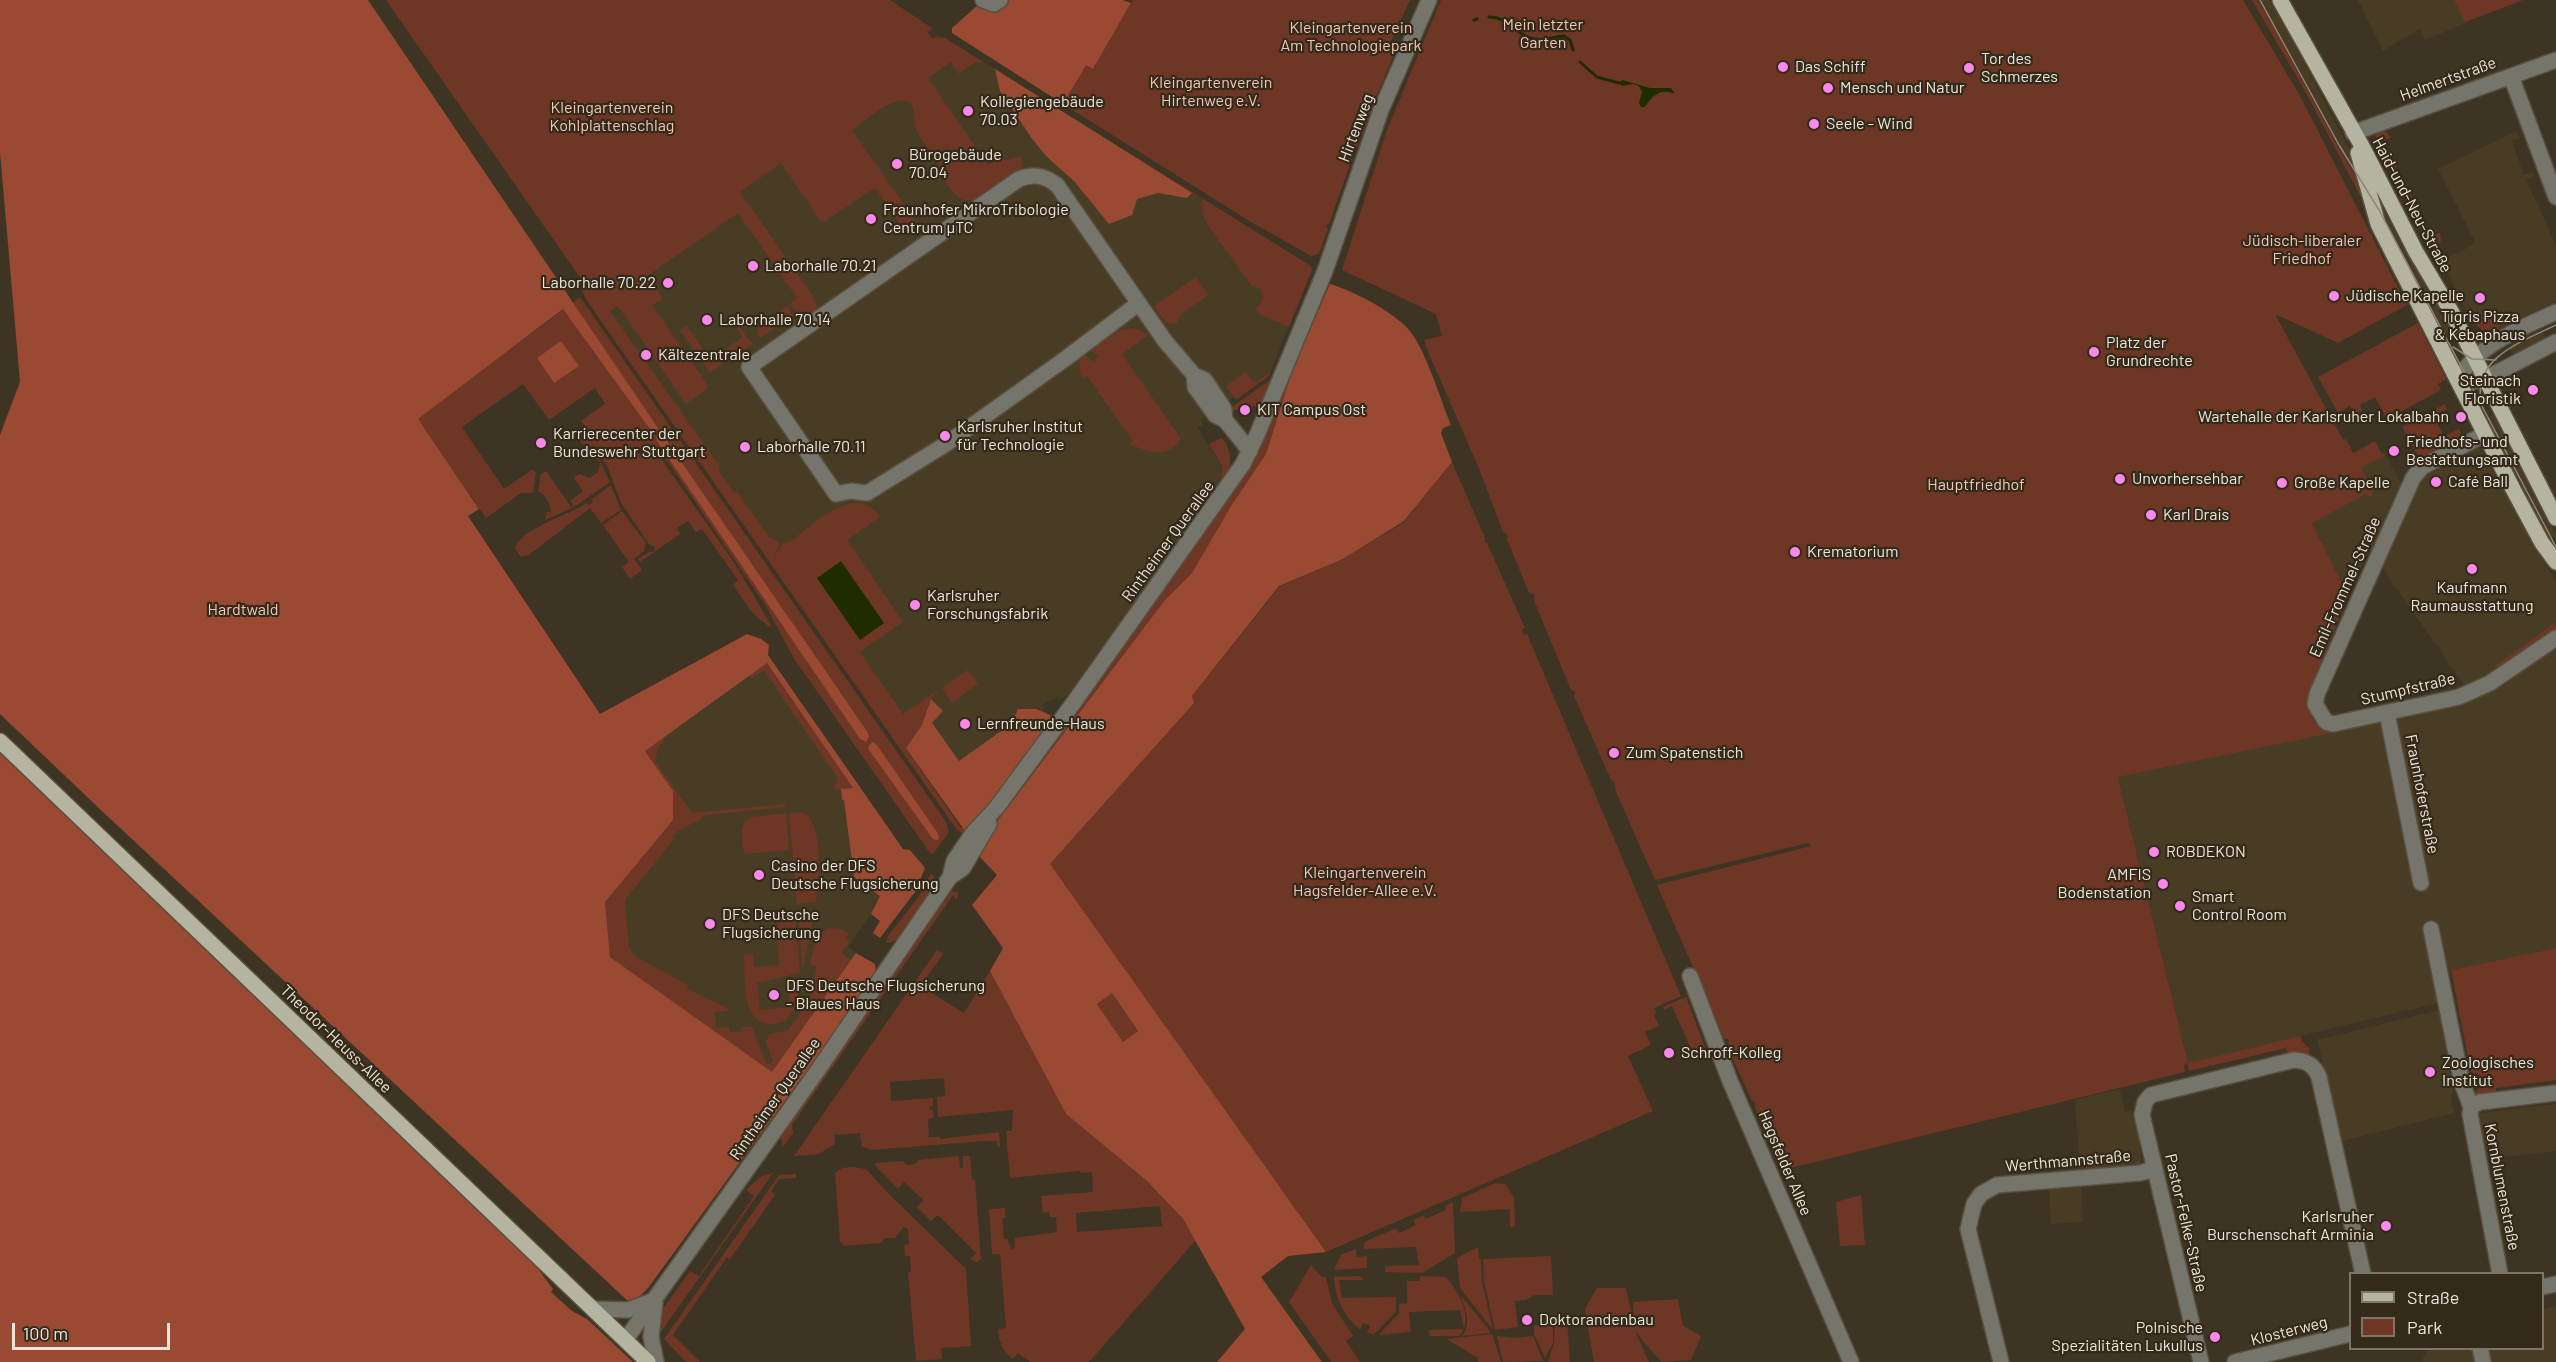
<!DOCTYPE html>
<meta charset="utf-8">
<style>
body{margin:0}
#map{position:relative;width:2556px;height:1362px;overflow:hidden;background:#3e3423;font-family:Barlow,sans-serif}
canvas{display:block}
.legend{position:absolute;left:2349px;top:1272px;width:195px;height:78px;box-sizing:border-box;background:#342a19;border:2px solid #7e7567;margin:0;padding:8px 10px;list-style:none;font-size:18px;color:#ece5db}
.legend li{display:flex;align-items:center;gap:12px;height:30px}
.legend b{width:30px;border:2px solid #7e7567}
.scale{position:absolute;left:12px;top:1323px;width:158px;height:27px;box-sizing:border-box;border:3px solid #ece5db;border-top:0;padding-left:8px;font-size:18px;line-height:21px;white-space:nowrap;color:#ece5db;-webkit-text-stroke:4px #342a19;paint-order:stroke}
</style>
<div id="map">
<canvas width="2556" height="1362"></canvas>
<ul class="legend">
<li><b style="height:8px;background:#b5b4a1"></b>Straße</li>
<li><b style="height:16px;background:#6e3625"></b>Park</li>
</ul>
<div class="scale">100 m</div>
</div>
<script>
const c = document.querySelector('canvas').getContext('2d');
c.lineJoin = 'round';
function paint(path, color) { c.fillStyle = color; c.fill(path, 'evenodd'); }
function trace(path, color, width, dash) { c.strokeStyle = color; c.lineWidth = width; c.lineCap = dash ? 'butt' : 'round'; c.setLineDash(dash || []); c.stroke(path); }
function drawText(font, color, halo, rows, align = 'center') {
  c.font = font + ' Barlow,sans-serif'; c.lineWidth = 4.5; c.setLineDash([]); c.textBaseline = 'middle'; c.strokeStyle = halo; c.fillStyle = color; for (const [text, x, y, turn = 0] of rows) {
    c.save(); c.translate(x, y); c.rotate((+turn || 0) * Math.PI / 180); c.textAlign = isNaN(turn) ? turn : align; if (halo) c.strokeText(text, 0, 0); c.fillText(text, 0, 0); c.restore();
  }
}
paint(new Path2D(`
 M2257 0H2269L2287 30 2351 153 2360 182 2344 158 2282 41Z
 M2358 0H2454L2466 23 2425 40 2420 29 2383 51Z
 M936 36 945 38 1293 256 1305 285 1271 371 1200 420 1203 424 1198 428 1223 467 1219 484 1070 692 1064 697 1045 702 1043 711 1052 716 1005 786 906 748 580 283Z
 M2517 131 2520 138 2512 141 2524 175 2533 172 2534 176 2526 180 2556 245V301L2500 329 2485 331 2472 322 2441 261 2471 246 2474 240 2438 169Z
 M2371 181 2451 331 2441 336 2383 224Z
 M2542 329 2546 338 2514 355 2509 346Z
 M2494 414 2556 534V537L2546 536 2485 419Z
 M2478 444 2556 582V632L2467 689 2369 549 2348 595 2312 522 2370 491 2351 455 2368 461 2384 452 2399 480 2417 487 2426 473Z
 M2556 647V948L2432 974 2438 1003 2188 1063 2118 776 2458 706 2501 687Z
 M767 663 853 788 841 789 842 799 844 800 846 816 880 896 872 908 874 910 848 947 860 956 773 1077 610 961 605 902 645 751Z
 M2439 1010 2453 1089 2451 1100 2454 1113 2338 1142 2318 1040Z
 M2120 1089 2125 1112 2131 1111 2139 1137 2141 1162 2136 1168 2080 1169 2075 1100Z
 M2556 1104V1151L2488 1159 2479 1113Z
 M2081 1185 2083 1222 2051 1224 2049 1187Z
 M2556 1306V1362H2421L2427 1351 2433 1349 2542 1348 2543 1309Z`), '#493c25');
paint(new Path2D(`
 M386 0H890L932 28 928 32 932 38H945L1311 266 1312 270 1289 327 1261 315 1255 309C1262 303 1264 298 1261 289L1252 286 1208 226 1203 215 1202 199 984 62 974 63 959 74 951 62 928 78 988 165 1001 157 1006 160 1021 157 1022 170C1003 176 978 214 957 196 950 191 945 180 940 173L944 170C935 158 924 145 917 131 913 123 916 112 911 104 900 89 863 122 852 130L915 220 903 228 875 188 822 223 781 163 740 192 813 296 819 312 803 322 790 304 797 298 738 213 647 276 663 299 652 305 708 385 707 389 686 404 618 306 610 311 720 467 719 471 733 491 738 493 769 537 780 543 773 559 783 543 790 542C813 525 857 480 880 517L847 540 903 622 860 652 903 714 938 690 931 699 922 725 906 748 961 828 1005 786 964 834 957 830 931 793 587 301 579 284 581 279Z
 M1133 0H1410L1387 50 1394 54 1375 100 1369 97 1366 103 1372 106V110L1354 154 1350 152 1348 156 1352 159 1329 224H1327L1326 228H1328L1319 254 1311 256 1251 222 1063 104 1086 64 1093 69Z
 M1441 0H2243L2299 94 2407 305 2338 343 2275 314 2343 440 2346 439 2353 453 2375 441 2381 453 2385 455 2361 468 2373 490 2372 496 2368 497 2366 494 2312 523 2348 595 2307 699 2312 718 2322 729 2331 733 2118 777 2188 1063 2300 1036 2302 1041 2309 1048 2310 1057H2289L2286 1048 2189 1071 2187 1063 2184 1065 2185 1072 1782 1170 1756 1111 1755 1102 1752 1101 1728 1048 1729 1039H1724L1700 983 1699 976 1696 974 1657 885 1811 846 1808 843 1655 880 1616 792 1614 782 1611 780 1574 696 1576 692 1571 690 1535 603 1534 594 1529 593 1507 539 1508 535 1503 532 1480 471 1429 354 1424 340 1442 336 1436 314 1342 270 1387 130Z
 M2252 0H2257L2268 16 2344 158 2360 182 2365 205 2305 91Z
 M2454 0H2523L2465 22Z
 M2381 129 2388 133 2390 137 2383 141 2431 237 2440 233 2441 241 2434 249 2373 131Z
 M1196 277 1208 295 1181 314 1178 320 1179 323C1166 327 1161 316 1154 306Z
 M1327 284H1330L1291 374 1266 454 1231 506 1192 573 1165 600 998 820 1005 806 1209 522Z
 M1309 291 1264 400 1258 407 1254 406 1231 411 1229 409 1273 378Z
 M580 297 946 822 949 832 933 854 930 853 793 657 766 606 664 456 654 450 585 446 576 437 587 429 581 421 605 404 595 388 549 420 523 384 462 427 504 489 533 469 536 473 533 493H521L486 518 417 419 564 309 652 432 658 431V428L572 303ZM659 434 663 435 867 731 863 742 658 443 656 439Z
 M787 306 793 315 760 338 757 333 758 328Z
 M2489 309 2500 329 2482 330 2469 318Z
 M2418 323 2446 379 2438 384 2441 390 2387 419 2375 397 2360 405 2362 411 2355 414 2350 406 2338 413 2318 377Z
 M738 325 752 344 727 361 721 352 743 337 736 327Z
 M687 326 710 359 718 355 724 363 710 373 680 330Z
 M1135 328 1148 335 1122 354 1181 439C1166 460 1149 452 1129 444L1133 441 1087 376 1083 379C1078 371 1078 363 1083 355L1094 362 1098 356 1090 350 1120 330Z
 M1271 371 1269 376 1236 400 1226 386 1246 372 1254 383Z
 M2445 404 2447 409 2441 412 2445 419 2437 423 2444 436 2459 429 2462 435 2420 459 2402 427Z
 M1222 438C1234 454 1233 470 1219 484L1223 467 1209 444Z
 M585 450 595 451 610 482 574 507 570 501 583 491 574 478 579 474 590 478 598 472 600 463 595 456 585 454 578 459 575 456Z
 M598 452 650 454 660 457 735 564 771 625 770 627C751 614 746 604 733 585L738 580 702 529 696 532 688 521 677 528 680 534 640 562 638 559 649 552H653L655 547 649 544 621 503 607 466Z
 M1452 462 1485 538V543H1487L1525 628 1522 629 1524 635 1527 634 1681 996 1654 1008 1656 1013 1654 1015 1659 1026 1645 1032 1651 1045 1628 1056 1653 1111 1326 1252 1050 864 1194 703 1192 696 1280 586 1343 559 1404 522Z
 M546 471 572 508 545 520 547 512H551C550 503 546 495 538 491L541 474Z
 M611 485 621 510 601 523 590 508 529 555 521 557 515 548C522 528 569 515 587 503L589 505 593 502 592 499Z
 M622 511 646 543 644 551 634 559 642 570 630 579 622 567 629 562 603 525Z
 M2556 622V632L2500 672 2495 666Z
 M767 663 853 788 833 790 838 779 764 670 752 678 750 675Z
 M968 670 978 684 952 703 942 688Z
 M663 737 664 740 658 748 655 761 692 813 785 804V807L705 815C696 825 682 825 673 836L675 838 625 900 629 947 633 955 688 985 687 989 727 1008 728 1011 715 1012 716 1028 729 1027 730 1032H741V1027H752L766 1063 769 1064 773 1062 766 1042 769 1034 787 1031 798 1017 802 1006H808L817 966 810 964 816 937 828 928 841 929 849 934 846 938 850 941 841 953 851 960 772 1072 610 957 605 902 673 819V791L645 751Z
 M802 812C824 820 820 882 816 902L797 904 789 813Z
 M786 813 789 850 744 854C743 840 737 824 751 817Z
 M931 873 934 877V884C924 901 908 943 886 943L888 936 919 896Z
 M952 891 958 893 957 901 953 895 892 982 888 979Z
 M814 911 803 970 798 913Z
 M795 913 800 973 757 983 760 1010 790 1007 787 981 801 980C797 998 795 1026 769 1024 761 1023 754 1019 751 1011 743 996 745 971 744 955L753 954 754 967 779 965 777 915Z
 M2556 948V1080L2496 1088V1094L2475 1097V1092L2480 1088 2482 1081 2478 1074 2471 1072 2451 970Z
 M937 950 943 954 920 986 964 1013 990 971 1066 1114 1147 1181 1183 1219 1195 1241 1089 1362H1030L1018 1353 1013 1359C1003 1352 999 1342 998 1329L1006 1328 1000 1254H992L989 1209 1005 1208V1218H1002L1004 1239H1007L1012 1250 1015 1247V1238L1057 1232 1056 1217H1050L1049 1212 1043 1213 1041 1196 1093 1192 1092 1172 1081 1173 1080 1171 1010 1178 1006 1131H1012L1013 1110 938 1117 937 1097 945 1096 944 1078 890 1082 891 1101 933 1098V1106L930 1107V1110L933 1109 934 1118 928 1119 929 1137H940V1139L999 1132 1000 1146 997 1147V1141H984L871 1150 862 1146 860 1133 834 1135 835 1144 819 1154 794 1156ZM1160 1206 1162 1226 1077 1232 1076 1213Z
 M886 983 890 985 792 1125 793 1133 783 1147 781 1139 784 1130Z
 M1112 993 1138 1031 1123 1042 1097 1004Z
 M1686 997 1709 1058 1705 1060 1702 1053 1694 1056 1672 1006 1664 1010 1663 1007Z
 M959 1156 960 1168 963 1167V1156H970L972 1180H975L981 1259 977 1262 970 1259 976 1253 938 1215 931 1221 917 1207 923 1200 904 1182 898 1189 875 1165 876 1163 903 1161 907 1165 915 1164 918 1160Z
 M853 1167 866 1169 886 1191 966 1269 971 1346 941 1348 942 1359 916 1361 908 1272H911L910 1256H905L904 1245 909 1244 908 1229 904 1227 895 1238H885L880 1243 844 1246 840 1241 835 1173 842 1168Z
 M773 1173 661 1332 659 1335V1315L662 1310 690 1271 699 1276 754 1196 746 1190 760 1177Z
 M796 1174V1178L779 1179 771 1191 775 1195 730 1259 727 1257 673 1335 700 1362H686L664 1339 779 1175Z
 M1495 1183 1505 1184 1514 1197 1515 1227H1510V1209L1460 1212 1462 1198Z
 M1861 1195 1865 1245 1840 1246 1836 1202Z
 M1453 1202 1455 1253 1422 1273 1385 1272V1266L1419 1265 1416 1247 1364 1249V1242L1396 1228 1399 1233 1416 1225 1414 1220 1424 1215 1425 1219 1446 1210 1445 1206Z
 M1478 1247 1479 1259H1481L1482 1282 1493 1330 1460 1288 1457 1258Z
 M1356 1249V1257L1367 1256V1268L1334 1270 1341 1255Z
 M1551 1256 1553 1295H1534L1525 1300 1515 1301 1518 1327 1495 1330 1484 1281 1483 1259Z
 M1311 1265 1322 1277H1326L1332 1303 1353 1336 1346 1341 1360 1362H1331L1289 1302Z
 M1361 1276 1364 1280H1339L1342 1298 1396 1297V1312L1374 1334 1367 1333 1370 1326 1363 1323 1360 1330C1344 1316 1335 1299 1334 1277Z
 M1420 1276 1446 1277C1458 1290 1475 1320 1459 1336H1430L1429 1330 1464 1329 1460 1310 1409 1312 1411 1332 1379 1335 1399 1313V1304L1407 1303V1281H1420Z
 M1597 1288H1626L1635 1330 1633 1302 1678 1299 1683 1326 1701 1336 1691 1360 1661 1362 1635 1331 1649 1362H1594L1585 1309Z
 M1461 1296 1490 1331V1333L1462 1336C1472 1324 1465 1309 1461 1296Z
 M1553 1315V1343L1545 1358 1534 1334V1326L1539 1325Z
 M1567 1321 1570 1362H1548L1554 1343 1555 1322Z
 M1492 1334 1501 1362H1478V1358L1447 1339Z
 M1497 1336 1515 1338 1533 1336 1543 1361 1503 1362Z`), '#6e3625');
paint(new Path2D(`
 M0 0H368L658 428 657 433 652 432 563 309 418 419 479 509 468 516 600 714 747 634 761 639 769 645 768 655 903 849 910 850 925 868 915 892 880 938 873 933 880 921 871 914 880 896 854 877 844 800H842L841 789 853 788 767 663 645 751 673 791V820L605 902 610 957 772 1072 856 953 875 964 876 976 648 1288 638 1298 629 1302 104 813 0 714V435L20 382 0 152Z
 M1009 0H1122L1131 3 1093 69 1086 65 1063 104 952 33V28L978 5C989 12 1002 14 1009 0Z
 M995 69 1192 193 1187 198 1158 193 1137 199 1132 215 1109 224 1074 181 1048 158 1033 140 1000 91Z
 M1330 284C1354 291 1399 314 1413 335 1428 358 1440 398 1451 425L1443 428 1441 433 1452 462 1404 521 1343 559 1279 586 1192 696 1194 703 1050 864 1326 1252 1288 1256 1261 1277 1322 1362H1217L1245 1329 1183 1219 1147 1181 1066 1114 990 971 1003 948 972 905 997 875 977 854 998 820 1165 600 1192 573 1231 506 1266 454 1291 374ZM1112 993 1138 1031 1123 1042 1097 1004Z
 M561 341 579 366 554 383 537 358Z
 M658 435H663L867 731 869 737 866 742 860 739 658 443 656 439Z
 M931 699 943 711 932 723 959 761 1011 724 1018 709H1036L1052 716V721L1005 786 965 831 906 748 922 725Z
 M872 742 876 744 937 832 939 837 938 840 933 839 869 750 868 747Z
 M0 753 536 1266 553 1289 551 1292 572 1311 587 1319 633 1362H0Z`), '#9a4a32');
paint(new Path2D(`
 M1622 80 1650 88H1671L1675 94C1662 88 1652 95 1645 107H1641L1639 103 1642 92 1639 86 1633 84 1622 86 1619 83Z
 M841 561 884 623 860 640 817 578Z`), '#1f2c00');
trace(new Path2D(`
 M1489 17C1506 16 1515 33 1530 38 1542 42 1552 37 1564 36L1570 40 1573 50
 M1474 20 1477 19
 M1580 62 1597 77 1619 83`), '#1f2c00', 3);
const minor = new Path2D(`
 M983 0 994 4 1000 0
 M2511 76 2556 197
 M2353 133 2556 60
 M1139 303 1065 359 946 444 867 493 851 491 836 494 749 367 1019 179C1034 174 1044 175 1057 185L1165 341 1194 375 1205 380 1224 409 1225 420
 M2556 312C2522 328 2476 345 2458 380L2481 381 2556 342
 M1194 375 1195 387 1215 415 1225 420 1250 451
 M2485 434 2422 467 2413 478 2317 694 2315 704 2326 722 2333 724 2459 697 2490 683 2556 638
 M2387 713 2421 883
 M950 877 963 868 989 824
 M2431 929 2462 1083 2471 1107
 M1690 976 1730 1081 1851 1362
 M2471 1107 2470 1114 2500 1274
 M2471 1107 2480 1102 2556 1093
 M2542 1287 2556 1284
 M655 1303 651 1337 656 1362
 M594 1309 628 1310 655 1300
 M626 1339 818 1070 950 877 954 861 973 833 997 807 1072 705 1243 464 1257 435 1325 271 1381 110 1429 0
 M2480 1348 2483 1362
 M2001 1362 1968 1229 1974 1204 1981 1194 1997 1185 2140 1173 2154 1169
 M2201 1362 2142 1115 2145 1102 2151 1095 2294 1060C2307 1061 2314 1065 2319 1077L2363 1274
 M2235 1362 2350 1334`);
const major = new Path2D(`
 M2280 0 2363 148 2416 252 2451 311 2556 518
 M2358 153 2378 224 2514 491 2542 543 2556 562
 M0 741 648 1362`);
trace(minor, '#5a5040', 18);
trace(major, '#5a5040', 18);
trace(minor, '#76756c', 15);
trace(major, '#b5b4a1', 15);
trace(new Path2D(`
 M2260 0 2339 145 2379 210 2556 547
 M2453 347 2472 359 2496 360
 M2481 401C2473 357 2524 341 2556 325`), '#8f8779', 1.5);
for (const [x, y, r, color] of [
 [1783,67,6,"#f888ea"],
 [1969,68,6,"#f888ea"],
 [1828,88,6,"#f888ea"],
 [968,111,6,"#f888ea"],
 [1814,124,6,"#f888ea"],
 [897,164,6,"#f888ea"],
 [871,219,6,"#f888ea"],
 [753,266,6,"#f888ea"],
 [668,283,6,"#f888ea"],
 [2334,296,6,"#f888ea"],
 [2480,298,6,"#f888ea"],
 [707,320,6,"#f888ea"],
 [2094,352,6,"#f888ea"],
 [646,355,6,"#f888ea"],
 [2533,390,6,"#f888ea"],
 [1245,410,6,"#f888ea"],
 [2461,417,6,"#f888ea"],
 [945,436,6,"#f888ea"],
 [541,443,6,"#f888ea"],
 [745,447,6,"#f888ea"],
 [2394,451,6,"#f888ea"],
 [2120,479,6,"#f888ea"],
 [2436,482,6,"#f888ea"],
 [2282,483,6,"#f888ea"],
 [2151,515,6,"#f888ea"],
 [1795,552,6,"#f888ea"],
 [2472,569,6,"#f888ea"],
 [915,605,6,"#f888ea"],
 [965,724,6,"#f888ea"],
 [1614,753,6,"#f888ea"],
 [2154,852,6,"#f888ea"],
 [759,875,6,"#f888ea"],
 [2163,884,6,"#f888ea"],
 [2180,906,6,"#f888ea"],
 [710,924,6,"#f888ea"],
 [774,995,6,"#f888ea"],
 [1669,1053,6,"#f888ea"],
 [2430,1072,6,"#f888ea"],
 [2386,1226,6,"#f888ea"],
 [1527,1320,6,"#f888ea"],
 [2215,1337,6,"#f888ea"]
]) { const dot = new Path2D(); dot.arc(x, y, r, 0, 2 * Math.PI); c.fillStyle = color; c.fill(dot); trace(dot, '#342a19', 2); }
drawText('16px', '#f4c5b7', '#342a19', [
 ["Mein letzter",1543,25],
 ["Garten",1543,43],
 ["Kleingartenverein",1351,28],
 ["Am Technologiepark",1351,46],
 ["Kleingartenverein",1211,83],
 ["Hirtenweg e.V.",1211,101],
 ["Kleingartenverein",612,108],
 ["Kohlplattenschlag",612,126],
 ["Jüdisch-liberaler",2302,241],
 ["Friedhof",2302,259],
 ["Hauptfriedhof",1976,485],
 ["Hardtwald",243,610],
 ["Kleingartenverein",1365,873],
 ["Hagsfelder-Allee e.V.",1365,891]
]);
drawText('16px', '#ece5db', '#342a19', [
 ["Tor des",1981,59],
 ["Schmerzes",1981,77],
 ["Das Schiff",1795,67],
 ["Mensch und Natur",1840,88],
 ["Kollegiengebäude",980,102],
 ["70.03",980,120],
 ["Seele - Wind",1826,124],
 ["Bürogebäude",909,155],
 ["70.04",909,173],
 ["Fraunhofer MikroTribologie",883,210],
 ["Centrum µTC",883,228],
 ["Laborhalle 70.21",765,266],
 ["Laborhalle 70.22",656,283,"right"],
 ["Jüdische Kapelle",2346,296],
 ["Tigris Pizza",2480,317,"center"],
 ["& Kebaphaus",2480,335,"center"],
 ["Laborhalle 70.14",719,320],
 ["Platz der",2106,343],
 ["Grundrechte",2106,361],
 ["Kältezentrale",658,355],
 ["Steinach",2521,381,"right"],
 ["Floristik",2521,399,"right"],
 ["KIT Campus Ost",1257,410],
 ["Wartehalle der Karlsruher Lokalbahn",2449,417,"right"],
 ["Karlsruher Institut",957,427],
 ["für Technologie",957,445],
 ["Karrierecenter der",553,434],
 ["Bundeswehr Stuttgart",553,452],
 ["Friedhofs- und",2406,442],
 ["Bestattungsamt",2406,460],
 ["Laborhalle 70.11",757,447],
 ["Unvorhersehbar",2132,479],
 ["Café Ball",2448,482],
 ["Große Kapelle",2294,483],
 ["Karl Drais",2163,515],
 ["Krematorium",1807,552],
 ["Kaufmann",2472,588,"center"],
 ["Raumausstattung",2472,606,"center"],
 ["Karlsruher",927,596],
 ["Forschungsfabrik",927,614],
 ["Lernfreunde-Haus",977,724],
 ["Zum Spatenstich",1626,753],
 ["ROBDEKON",2166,852],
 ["Casino der DFS",771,866],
 ["Deutsche Flugsicherung",771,884],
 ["AMFIS",2151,875,"right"],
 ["Bodenstation",2151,893,"right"],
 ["Smart",2192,897],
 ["Control Room",2192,915],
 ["DFS Deutsche",722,915],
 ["Flugsicherung",722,933],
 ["DFS Deutsche Flugsicherung",786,986],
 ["- Blaues Haus",786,1004],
 ["Schroff-Kolleg",1681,1053],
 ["Zoologisches",2442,1063],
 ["Institut",2442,1081],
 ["Karlsruher",2374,1217,"right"],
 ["Burschenschaft Arminia",2374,1235,"right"],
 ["Doktorandenbau",1539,1320],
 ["Polnische",2203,1328,"right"],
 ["Spezialitäten Lukullus",2203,1346,"right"]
], 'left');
drawText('16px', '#ece5db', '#342a19', [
 ["Helmertstraße",2448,79,-20],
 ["Hirtenweg",1356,128,-69],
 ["Haid-und-Neu-Straße",2412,205,62],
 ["Rintheimer Querallee",1168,541,-54],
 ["Emil-Frommel-Straße",2345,587,-66],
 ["Stumpfstraße",2408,689,-13],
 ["Fraunhoferstraße",2422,794,79],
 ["Theodor-Heuss-Allee",336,1039,44],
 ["Rintheimer Querallee",775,1099,-55],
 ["Werthmannstraße",2068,1161,-5],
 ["Hagsfelder Allee",1785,1163,67],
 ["Kornblumenstraße",2502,1187,79],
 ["Pastor-Felke-Straße",2186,1223,77],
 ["Klosterweg",2289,1331,-14]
]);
</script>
